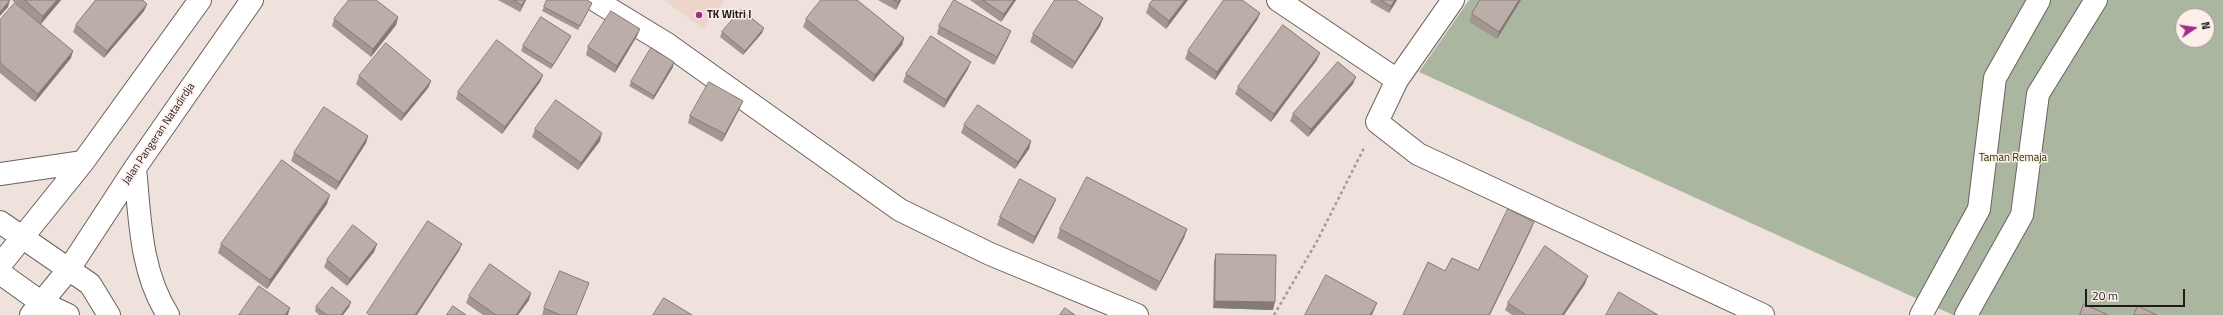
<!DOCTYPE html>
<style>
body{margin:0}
#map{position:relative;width:2223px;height:315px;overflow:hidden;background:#efe1dc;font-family:"Titillium Web",sans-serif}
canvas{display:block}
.north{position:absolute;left:2175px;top:8px;width:40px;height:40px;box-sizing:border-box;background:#fceee9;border:1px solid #a49a96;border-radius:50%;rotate:77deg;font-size:11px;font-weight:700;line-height:16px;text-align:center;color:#211c1a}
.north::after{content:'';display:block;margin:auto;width:14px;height:18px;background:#9f2d88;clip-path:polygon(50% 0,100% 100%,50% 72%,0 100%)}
.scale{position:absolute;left:2085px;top:289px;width:100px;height:18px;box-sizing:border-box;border:2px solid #211c1a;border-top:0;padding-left:5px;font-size:12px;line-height:14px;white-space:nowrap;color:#211c1a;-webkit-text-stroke:3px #fceee9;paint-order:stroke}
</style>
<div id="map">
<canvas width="2223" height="315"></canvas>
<div class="north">N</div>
<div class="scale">20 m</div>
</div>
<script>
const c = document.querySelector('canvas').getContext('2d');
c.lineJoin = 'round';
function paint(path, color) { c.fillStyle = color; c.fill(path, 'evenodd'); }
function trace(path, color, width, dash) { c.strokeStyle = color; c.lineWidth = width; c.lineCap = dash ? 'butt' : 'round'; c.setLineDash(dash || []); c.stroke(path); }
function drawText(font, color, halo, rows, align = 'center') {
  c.font = font + ' "Titillium Web",sans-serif'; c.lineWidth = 3; c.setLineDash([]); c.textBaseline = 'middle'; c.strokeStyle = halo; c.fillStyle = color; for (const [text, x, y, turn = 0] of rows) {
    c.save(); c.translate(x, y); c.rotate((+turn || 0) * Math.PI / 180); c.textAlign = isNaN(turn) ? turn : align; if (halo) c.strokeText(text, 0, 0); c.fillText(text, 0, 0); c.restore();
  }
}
paint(new Path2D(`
 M664 0H725L703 29Z`), '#edd5cc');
paint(new Path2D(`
 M1469 0H2223V315H1953L1419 72ZM2183 16H2207V40H2183Z`), '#abb6a1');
const minor = new Path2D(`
 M595 0 667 44 900 210 990 254 1137 315
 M1278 0 1397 80
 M1453 0 1397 80 1377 122 1418 154 1763 315
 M0 222 90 284 109 315
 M0 273 42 303 68 315
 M1921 315 1979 209 1995 78 2039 0
 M1966 315 2022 215 2038 94 2096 0`);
const major = new Path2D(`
 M135 168C140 218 140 271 168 315
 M0 174 83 162
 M0 265 83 162 200 0
 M31 315 69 269 135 168 252 0`);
trace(minor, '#6c615c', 24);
trace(major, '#6c615c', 24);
trace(new Path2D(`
 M1274 315 1316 243 1364 148`), '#a39995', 2.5, [3, 3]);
trace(minor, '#fff', 22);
trace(major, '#fff', 22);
paint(new Path2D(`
 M12 0H61L41 24 71 58 35 102 0 73V20L23 10Z
 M96 0H144L143 1 147 4 144 11 104 58 73 32 76 25Z
 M498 0H526L520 12Z
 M878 0H901L896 10Z
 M970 0H1016L1001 22Z
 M1153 0H1188L1166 29 1146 13 1149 5Z
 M1371 0H1397L1389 13 1370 2Z
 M1521 0 1497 39 1469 22 1472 14Z
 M592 3 590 7 578 30 542 11 544 7Z
 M1260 13 1257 20 1215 80 1185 59 1188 51Z
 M398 17 396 25 371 57 332 26 334 19Z
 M1103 18 1100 26 1072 69 1030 42 1033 34Z
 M806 19 904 38 902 45 873 82 803 27Z
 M939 26 1008 38 994 65 937 34Z
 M640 29 637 36 615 73 586 55 588 47Z
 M722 32 762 33 743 55 720 37Z
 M571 36 569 40 551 69 521 51 523 46Z
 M1317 60 1271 122 1235 94 1238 87Z
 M673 67 653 100 629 86 631 82Z
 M968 69 944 108 903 82 906 74Z
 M359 76 431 81 428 88 401 121 356 84Z
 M540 82 502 134 456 99 458 92Z
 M1353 84 1308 137 1290 121 1293 114Z
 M740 108 722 142 688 123 690 116Z
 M964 125 1031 141 1029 149 1015 169 961 133Z
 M535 129 600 141 578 170 532 137Z
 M368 136 366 143 336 190 291 161 294 153Z
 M1056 199 1053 206 1033 244 997 225 1000 217Z
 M327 204 267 289 218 253 221 244Z
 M1060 229H1187L1184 238 1156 291 1057 238Z
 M377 244 374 252 347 286 324 267 327 260Z
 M1216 254 1273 310 1213 308 1214 261Z
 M1585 284 1564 315H1512L1505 310 1508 303Z
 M469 296 529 300 518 315H483L466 303Z
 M316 307H349L343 315H319L315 311Z
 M544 308 577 315H542Z`), '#a19690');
paint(new Path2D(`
 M10 0 8 7 0 16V12Z
 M57 0H61L40 25 43 16Z
 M525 0H526L520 12 522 5Z
 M900 0H901L896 10 898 2Z
 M1014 0H1016L1001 22 1004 14Z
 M1185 0H1188L1166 29 1169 21Z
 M1395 0H1397L1389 13 1391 6Z
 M1519 0H1521L1497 39 1499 32Z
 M147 4 144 11 104 58 107 51Z
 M1260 13 1257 20 1215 80 1217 72Z
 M398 17 396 25 371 57 373 49Z
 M1103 18 1100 26 1072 69 1075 62Z
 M764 28 762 33 743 55 745 51Z
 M640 29 637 36 615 73 617 66Z
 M1011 31 1008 38 994 65 997 57Z
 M571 36 569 40 551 69 553 65Z
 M904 38 902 45 873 82 875 75Z
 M73 51 71 58 35 102 38 94Z
 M1320 53 1317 60 1271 122 1274 114Z
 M674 62 673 67 653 100 654 96Z
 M971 62 968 69 944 108 946 100Z
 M543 75 540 82 502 134 505 127Z
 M1356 77 1353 84 1308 137 1311 129Z
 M431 81 428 88 401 121 404 114Z
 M743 101 740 108 722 142 725 134Z
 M602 133 600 141 578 170 581 163Z
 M368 136 366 143 336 190 339 182Z
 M1031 141 1029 149 1015 169 1018 162Z
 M330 195 327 204 267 289 270 280Z
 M1056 199 1053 206 1033 244 1035 237Z
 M1534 222 1531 230 1490 315H1489Z
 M1187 229 1184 238 1156 291 1160 282Z
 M377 244 374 252 347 286 350 279Z
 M462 244 459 251 417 315H415Z
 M1588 276 1585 284 1564 315H1562Z
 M531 293 529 300 518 315H516Z
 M1215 301 1275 302 1273 310 1213 308Z
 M351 302 349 307 343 315H341Z
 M1377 303 1372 315H1370Z
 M290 308 288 315H285Z`), '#837a76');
const building = new Path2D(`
 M0 0H10L0 12Z
 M25 0H57L43 16Z
 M96 0H142L147 4 107 51 76 25Z
 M349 0H376L398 17 373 49 334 19Z
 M514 0H525L522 5Z
 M547 0H587L592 3 580 26 544 7Z
 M821 0H857L904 38 875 75 806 19Z
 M894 0H900L898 2Z
 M954 0 1011 31 997 57 939 26Z
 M983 0H1014L1004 14Z
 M1055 0H1076L1103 18 1075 62 1033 34Z
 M1153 0H1185L1169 21 1149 5Z
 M1224 0H1242L1260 13 1217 72 1188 51Z
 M1381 0H1395L1391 6Z
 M1480 0H1519L1499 32 1472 14Z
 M15 3 73 51 38 94 0 63V20Z
 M741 10 764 28 745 51 722 32Z
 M611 11 640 29 617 66 588 47Z
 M541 17 571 36 553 65 523 46Z
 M1283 25 1320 53 1274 114 1238 87Z
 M931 36 971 62 946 100 906 74Z
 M497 40 543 75 505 127 458 92Z
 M386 43 431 81 404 114 359 76Z
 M651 48 674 62 654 96 631 82Z
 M1338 62 1356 77 1311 129 1293 114Z
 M709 82 743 101 725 134 690 116Z
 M556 100 602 133 581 163 535 129Z
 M978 105 1031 141 1018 162 964 125Z
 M324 107 368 136 339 182 294 153Z
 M282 160 330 195 270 280 221 244Z
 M1087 177 1187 229 1160 282 1060 229Z
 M1020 179 1056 199 1035 237 1000 217Z
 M1508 209 1534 222 1489 315H1403L1428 262 1445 271 1452 258 1478 270Z
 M428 221 462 244 415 315H370L367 313Z
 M353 225 377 244 350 279 327 260Z
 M1545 246 1588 276 1562 315H1526L1508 303Z
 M1216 254 1276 255 1275 302 1215 301Z
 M490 264 531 293 516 315H496L469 296Z
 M560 271 589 283 576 315H560L544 308Z
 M1326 275 1377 303 1370 315H1305Z
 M259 286 290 308 285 315H239Z
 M332 287 351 302 341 315H327L316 307Z
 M1619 292 1658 315H1606Z
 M664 298 692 315H653Z
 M2084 304 2108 315H2080Z
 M453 306 466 315H447Z
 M2138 306 2157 315H2134Z
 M1065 308 1075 315H1060Z`);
paint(building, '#bbaea8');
trace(building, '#837a76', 1);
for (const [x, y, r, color] of [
 [699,15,4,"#9f2d88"]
]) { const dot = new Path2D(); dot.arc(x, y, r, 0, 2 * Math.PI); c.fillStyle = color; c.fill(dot); trace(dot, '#fceee9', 1.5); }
drawText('bold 11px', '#211c1a', '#fceee9', [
 ["TK Witri I",707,15]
], 'left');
drawText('11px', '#211c1a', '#fceee9', [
 ["Jalan Pangeran Natadirdja",159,134,-56]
]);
drawText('11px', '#213400', '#fceee9', [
 ["Taman Remaja",2013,158]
]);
</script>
